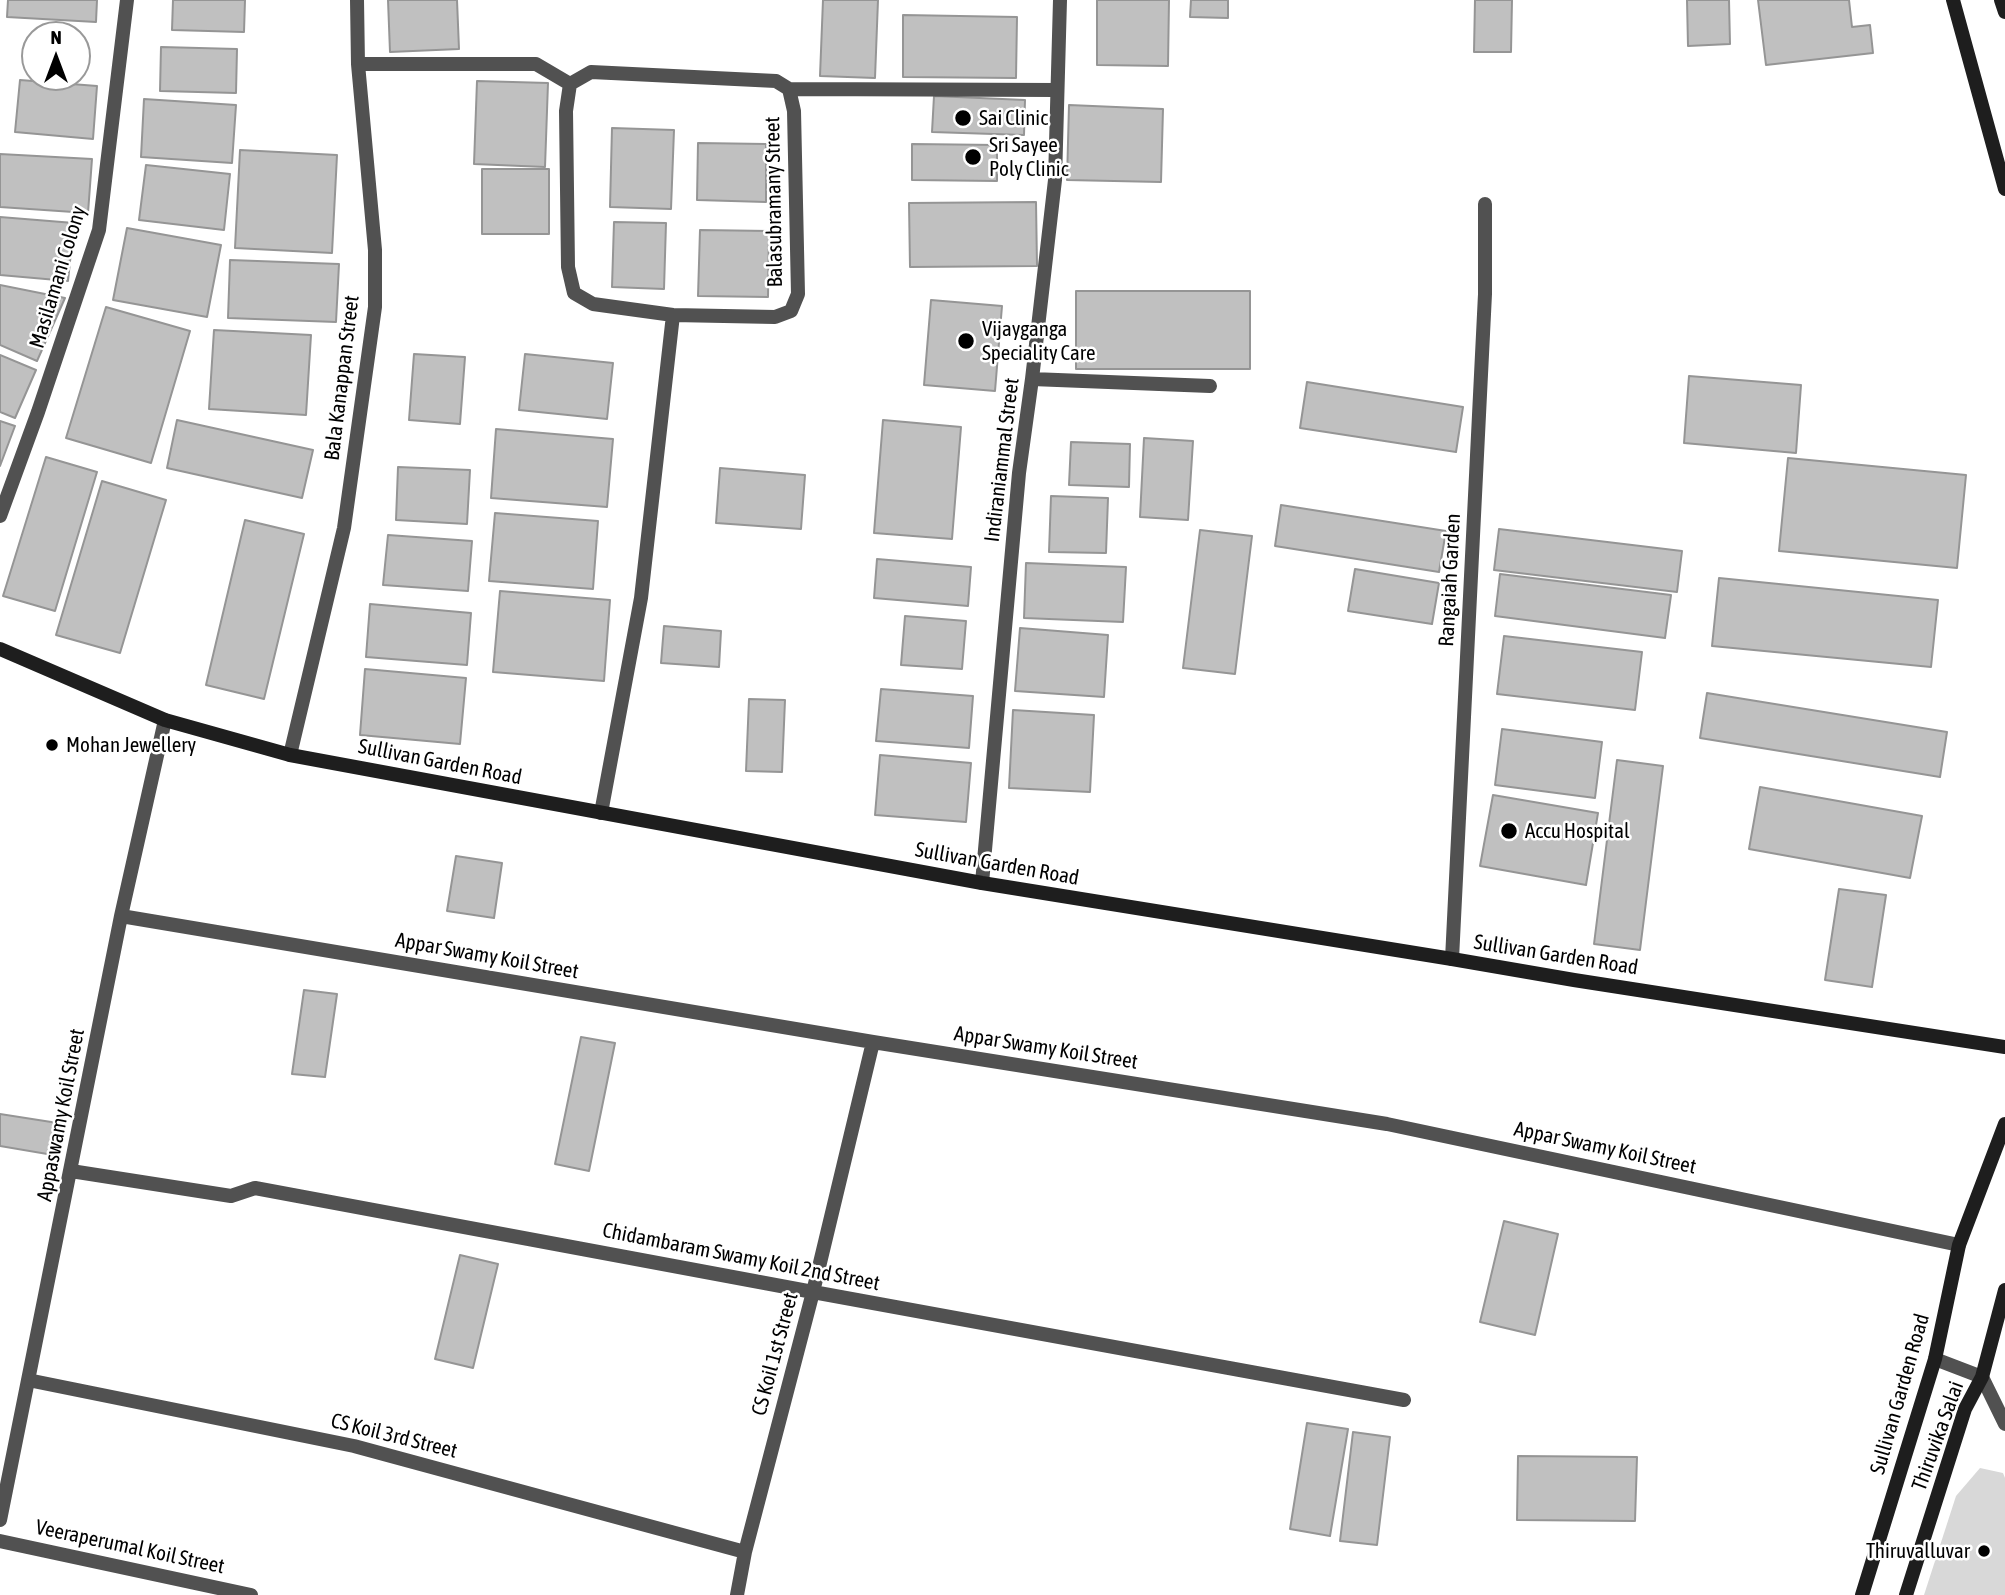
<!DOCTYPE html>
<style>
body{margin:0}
#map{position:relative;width:2005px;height:1595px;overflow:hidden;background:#fff;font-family:"Asap Condensed",sans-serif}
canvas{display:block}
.north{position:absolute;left:21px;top:21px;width:70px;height:70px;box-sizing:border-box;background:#fff;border:2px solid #999;border-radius:50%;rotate:0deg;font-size:19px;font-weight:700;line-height:28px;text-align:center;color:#000}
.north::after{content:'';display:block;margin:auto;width:24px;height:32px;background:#000;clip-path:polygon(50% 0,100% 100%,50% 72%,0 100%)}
</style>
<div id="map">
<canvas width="2005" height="1595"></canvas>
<div class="north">N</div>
</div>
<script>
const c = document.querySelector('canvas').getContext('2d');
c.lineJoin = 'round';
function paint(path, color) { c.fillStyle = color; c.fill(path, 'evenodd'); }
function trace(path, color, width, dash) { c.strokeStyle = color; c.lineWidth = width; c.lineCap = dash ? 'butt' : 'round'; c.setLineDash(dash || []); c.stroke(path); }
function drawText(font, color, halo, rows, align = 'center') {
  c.font = font + ' "Asap Condensed",sans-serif'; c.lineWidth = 5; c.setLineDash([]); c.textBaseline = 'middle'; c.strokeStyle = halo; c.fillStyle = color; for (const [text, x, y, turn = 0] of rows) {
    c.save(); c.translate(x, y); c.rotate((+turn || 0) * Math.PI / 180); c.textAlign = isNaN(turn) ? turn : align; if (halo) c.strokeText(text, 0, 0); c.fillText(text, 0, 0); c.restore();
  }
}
paint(new Path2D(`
 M1980 1468 2003 1473 2005 1478V1595H1924L1956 1496Z`), '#d8d8d8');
const building = new Path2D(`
 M8 0H97L96 22 7 17Z
 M173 0H245L244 32 172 30Z
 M388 0H457L459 49 390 52Z
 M823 0H878L875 78 820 76Z
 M1097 0H1169L1168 66 1097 65Z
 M1191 0H1228V18L1190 17Z
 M1475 0H1512L1511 52H1474Z
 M1687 0H1729L1730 44 1688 46Z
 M1758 0H1849L1852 27 1870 25 1873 53 1766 65Z
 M903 15 1017 17 1016 78 903 77Z
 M161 47 237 49 236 93 160 91Z
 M20 80 97 86 93 139 15 132Z
 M477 81 548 83 545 167 474 164Z
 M934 96 1025 100 1024 135 932 132Z
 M144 99 236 105 232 163 141 157Z
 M1069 105 1163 109 1161 182 1067 180Z
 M612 128 674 130 671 209 610 207Z
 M698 143 766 144V202L697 200Z
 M912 144 997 145V181L912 180Z
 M240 150 337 155 332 253 235 248Z
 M0 154 92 159 88 213 0 207Z
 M146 165 230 174 224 230 139 220Z
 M482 169H549V234H482Z
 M1036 202 1037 266 910 267 909 203Z
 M0 217 74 223 68 281 0 275Z
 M614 222 666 223 664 289 612 287Z
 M127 228 221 245 207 317 113 300Z
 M700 230 769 231 768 297 698 296Z
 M230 260 339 264 336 322 228 318Z
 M0 285 65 298 37 361 0 345Z
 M1076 291H1250V369H1076Z
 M931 300 1002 306 995 391 924 385Z
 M106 307 190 331 151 463 66 438Z
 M214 330 311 335 306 415 209 409Z
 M414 354 465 357 460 424 409 420Z
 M525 354 613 363 607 419 519 410Z
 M0 355 36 370 15 418 0 412Z
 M1689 376 1801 385 1796 453 1684 443Z
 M1307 382 1463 407 1456 452 1300 428Z
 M177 420 313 450 302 498 167 468Z
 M883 420 961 427 952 539 874 533Z
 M0 421 15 426 0 466Z
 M496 429 613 439 607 507 491 498Z
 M1144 438 1193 441 1188 520 1140 517Z
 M1071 442 1130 444 1129 487 1069 485Z
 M46 457 97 472 55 611 3 596Z
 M1788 458 1966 475 1957 568 1779 551Z
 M398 467 470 470 467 524 396 520Z
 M720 468 805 475 801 529 716 523Z
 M102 481 166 500 120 653 56 635Z
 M1051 496 1108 498 1106 553 1049 552Z
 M1281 505 1446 531 1439 572 1275 546Z
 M495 513 598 521 593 589 489 581Z
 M245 520 304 534 264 699 206 685Z
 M1499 529 1682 551 1677 592 1494 570Z
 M1200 530 1252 536 1235 674 1183 668Z
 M388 535 472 541 468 591 383 585Z
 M877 559 971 567 968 606 874 598Z
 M1026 563 1126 567 1123 622 1024 618Z
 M1355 569 1439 583 1432 624 1348 611Z
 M1500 574 1671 595 1665 638 1495 616Z
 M1719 578 1938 600 1931 667 1712 646Z
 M500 591 610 600 604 681 493 672Z
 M370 604 471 613 467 665 366 657Z
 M905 616 966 621 962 669 901 665Z
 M664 626 721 631 719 667 661 663Z
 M1020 628 1108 635 1104 697 1015 691Z
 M1504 636 1642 652 1635 710 1497 694Z
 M365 669 466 678 460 744 360 735Z
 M881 689 973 696 969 748 876 741Z
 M1707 693 1947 732 1940 777 1700 738Z
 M749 699 785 700 782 772 746 771Z
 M1013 710 1094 715 1090 792 1009 788Z
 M1502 729 1602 742 1595 798 1495 785Z
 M880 755 971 763 966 822 875 815Z
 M1617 760 1663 766 1640 950 1594 944Z
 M1760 787 1922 816 1910 878 1749 849Z
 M1493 795 1598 813 1586 885 1480 866Z
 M456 856 502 863 494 918 447 911Z
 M1839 889 1886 895 1872 987 1825 980Z
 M304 990 337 994 325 1077 292 1074Z
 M581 1037 615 1043 589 1171 555 1164Z
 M0 1114 64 1124 59 1156 0 1146Z
 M1504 1221 1558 1234 1535 1335 1480 1322Z
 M460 1255 498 1264 473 1368 435 1359Z
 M1307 1423 1348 1429 1330 1536 1290 1529Z
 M1353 1432 1390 1437 1377 1545 1340 1541Z
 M1518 1456 1637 1457 1635 1521 1517 1520Z`);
paint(building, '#c0c0c0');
trace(building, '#959595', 2);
trace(new Path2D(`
 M358 64H536L570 84
 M591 72 776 81 789 89 794 111 798 294 791 311 775 317 673 315 593 304 574 293 568 267 566 111 570 84Z
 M789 89 1057 90
 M1032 379 1210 386
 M0 516 38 412 99 230 127 0
 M290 755 344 528 375 307V250L358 64 357 0
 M601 813 641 598 673 315
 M982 883 1019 473 1032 379 1055 180 1060 0
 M121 916 873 1042 1387 1124 1959 1245
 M1452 959 1485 294V204
 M71 1171 231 1196 255 1188 813 1292 1404 1400
 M1935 1359 1982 1377 2005 1424
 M28 1380 354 1446 745 1552
 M0 1520 121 916 165 720
 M0 1541 251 1595
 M737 1595 745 1552 813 1292 873 1042`), '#515151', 14);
trace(new Path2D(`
 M1953 0 2005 189
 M2001 0 2005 12
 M0 649 165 720 290 755 982 883 1452 959 1574 980 2005 1047
 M1862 1595 1935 1359 1959 1245 2005 1124
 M1906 1595 1965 1409 1982 1377 2005 1290`), '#1e1e1e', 14);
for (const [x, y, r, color] of [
 [963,118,9,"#000"],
 [973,157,9,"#000"],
 [966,341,9,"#000"],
 [52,745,7,"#000"],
 [1509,831,9,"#000"],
 [1984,1551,7,"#000"]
]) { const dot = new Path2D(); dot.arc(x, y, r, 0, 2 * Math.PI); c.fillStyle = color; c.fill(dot); trace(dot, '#fff', 2.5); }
drawText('21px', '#000', '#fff', [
 ["Sai Clinic",979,118],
 ["Sri Sayee",989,145],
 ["Poly Clinic",989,169],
 ["Vijayganga",982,329],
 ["Speciality Care",982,353],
 ["Mohan Jewellery",66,745],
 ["Accu Hospital",1525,831],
 ["Thiruvalluvar",1970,1551,"right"]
], 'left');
drawText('21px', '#000', '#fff', [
 ["Balasubramany Street",774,202,-91],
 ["Masilamani Colony",58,277,-73],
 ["Bala Kanappan Street",342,378,-83],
 ["Indiraniammal Street",1002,460,-83],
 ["Rangaiah Garden",1450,580,-87],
 ["Sullivan Garden Road",440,762,11],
 ["Sullivan Garden Road",997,864,10],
 ["Sullivan Garden Road",1556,955,9],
 ["Appar Swamy Koil Street",487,956,10],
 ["Appar Swamy Koil Street",1046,1048,9],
 ["Appaswamy Koil Street",61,1115,-79],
 ["Appar Swamy Koil Street",1605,1148,12],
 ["Chidambaram Swamy Koil 2nd Street",741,1257,11],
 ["CS Koil 1st Street",775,1354,-75],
 ["Sullivan Garden Road",1900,1394,-74],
 ["CS Koil 3rd Street",394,1436,14],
 ["Thiruvika Salai",1938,1436,-70],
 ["Veeraperumal Koil Street",130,1547,12]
]);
</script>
